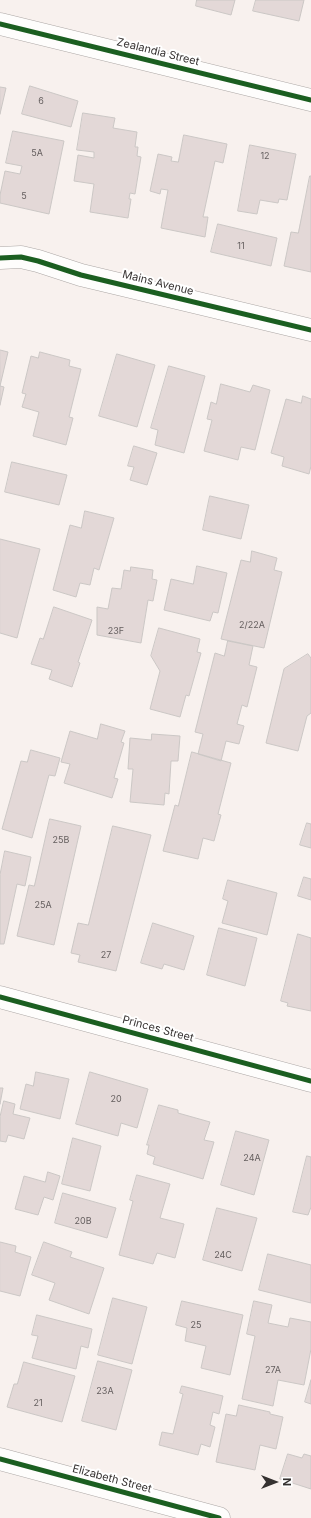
<!DOCTYPE html>
<style>
body{margin:0}
#map{position:relative;width:311px;height:1518px;overflow:hidden;background:#f8f1ee;font-family:Inter,sans-serif}
canvas{display:block}
.north{position:absolute;left:255px;top:1462px;width:40px;height:40px;-webkit-text-stroke:3px #fff;paint-order:stroke;rotate:90deg;font-size:11px;font-weight:700;line-height:16px;text-align:center;color:#353130}
.north::after{content:'';display:block;margin:auto;width:14px;height:18px;background:#353130;clip-path:polygon(50% 0,100% 100%,50% 72%,0 100%)}
</style>
<div id="map">
<canvas width="311" height="1518"></canvas>
<div class="north">N</div>
</div>
<script>
const c = document.querySelector('canvas').getContext('2d');
c.lineJoin = 'round';
function paint(path, color) { c.fillStyle = color; c.fill(path, 'evenodd'); }
function trace(path, color, width, dash) { c.strokeStyle = color; c.lineWidth = width; c.lineCap = dash ? 'butt' : 'round'; c.setLineDash(dash || []); c.stroke(path); }
function drawText(font, color, halo, rows, align = 'center') {
  c.font = font + ' Inter,sans-serif'; c.lineWidth = 4; c.setLineDash([]); c.textBaseline = 'middle'; c.strokeStyle = halo; c.fillStyle = color; for (const [text, x, y, turn = 0] of rows) {
    c.save(); c.translate(x, y); c.rotate((+turn || 0) * Math.PI / 180); c.textAlign = isNaN(turn) ? turn : align; if (halo) c.strokeText(text, 0, 0); c.fillText(text, 0, 0); c.restore();
  }
}
const building = new Path2D(`
 M197 0H235L231 15 196 6Z
 M256 0H304L299 21 253 11Z
 M30 86 78 101 71 127 22 114Z
 M0 87 6 88 0 114Z
 M83 113 115 118 113 128 137 132 135 147H138L137 156 141 157 135 194 130 193 129 199H131L128 218 90 212 94 184 74 181 78 155 94 158V152L77 150Z
 M13 131 64 141 49 214 0 203V195L5 171 20 174 22 166 6 163Z
 M184 135 227 144 223 163 215 161 203 217H208L205 237 161 228 168 190 161 189 160 194 150 191 158 154 172 157 171 161 178 162Z
 M250 145 296 154 287 200 279 199 278 203 260 200 257 214 238 211Z
 M310 176H311V272L284 266 291 232 298 233Z
 M218 224 277 238 271 266 211 252Z
 M0 350 8 352 0 386 4 387 0 405Z
 M40 352 70 360 69 366 81 369 69 417 73 418 66 445 33 436 39 412 22 407 26 394 22 393 31 356 38 358Z
 M117 354 155 365 137 427 99 416Z
 M169 366 205 376 184 453 155 445 158 430 151 428Z
 M221 384 250 392 253 385 270 390 255 450 241 447 238 460 204 451 212 420 207 419 211 402 216 404Z
 M303 396 311 399V466L309 474 282 466 284 457 271 453 286 399 301 403Z
 M134 446 157 453 147 485 130 480 134 467 128 466Z
 M12 462 67 475 59 505 5 492Z
 M210 496 249 505 241 539 203 530Z
 M85 511 114 518 99 570 94 568 90 585 80 583 76 597 53 590 70 525 81 528Z
 M0 539 40 549 17 638 0 633Z
 M252 551 277 558 274 570 282 572 264 648 221 639 241 560 250 562Z
 M197 566 227 573 218 613 213 612 210 621 164 610 171 579 193 584Z
 M131 567 153 570 152 579 157 580 153 601 148 600 141 643 97 635V607L108 609 112 588 121 589 124 570 130 571Z
 M54 607 92 620 78 662 80 663 72 687 49 679 52 670 31 664 40 638 43 639Z
 M159 628 200 639 197 652 201 653 189 696 186 695 180 717 150 709 160 671 151 656Z
 M228 641 253 646 249 665 257 667 247 707 242 705 237 724 244 726 239 744 226 741 221 761 198 754 203 734 195 732 215 653 224 656Z
 M308 654 311 658V713L307 716 298 751 266 743 284 669Z
 M101 724 125 731 121 742 124 743 114 778 118 779 112 798 64 783 70 764 61 762 70 731 97 739Z
 M152 734 180 736 178 761H171L169 794 165 793 164 805 130 802 133 769H128L130 738 151 740Z
 M31 750 60 758 55 776 49 775 32 838 2 829 21 761 27 762Z
 M192 752 231 763 218 814 221 815 214 841 203 838 198 859 163 851 175 805 178 806Z
 M50 819 81 826 54 945 17 936 29 885 34 886Z
 M307 823 311 824V848L300 845Z
 M113 826 151 835 116 971 78 962 80 955 71 953 78 923 88 925Z
 M5 851 31 857 25 886 17 884 4 944H0V875Z
 M304 877 311 879V900L298 896Z
 M228 880 277 893 267 935 222 923 228 901 223 899Z
 M153 923 194 936 184 970 164 964 162 969 141 963Z
 M219 928 257 938 245 986 207 975Z
 M298 934 311 938V1011L287 1006 288 1003 281 1001Z
 M36 1072 69 1079 60 1119 20 1109 26 1084 33 1086Z
 M90 1072 148 1089 137 1128 121 1123 118 1136 76 1124Z
 M0 1088H3L0 1104Z
 M4 1101 15 1104 13 1114 30 1118 24 1139 8 1135 6 1142 0 1141V1117Z
 M159 1105 178 1110V1113L210 1122 204 1140 214 1142 203 1179 153 1164 155 1157 147 1154 149 1145H147Z
 M236 1131 269 1140 254 1195 221 1185Z
 M73 1138 101 1146 90 1191 62 1184Z
 M307 1156 311 1157V1207L308 1215 293 1212Z
 M48 1172 60 1176 53 1200 44 1197 38 1215 15 1209 24 1176 45 1182Z
 M137 1175 170 1184 160 1218 184 1224 175 1258 157 1253 153 1264 119 1255 133 1201 130 1200Z
 M63 1193 116 1208 107 1238 55 1223Z
 M217 1208 257 1218 242 1271 203 1260Z
 M0 1242 16 1246 15 1252 31 1257 20 1296 0 1291Z
 M44 1242 72 1252 70 1257 104 1268 89 1314 49 1300 55 1283 32 1275Z
 M268 1254 311 1265V1303L259 1290Z
 M113 1298 147 1307 132 1364 98 1355Z
 M182 1301 243 1315 230 1375 201 1368 206 1346 185 1341 187 1328 176 1325Z
 M254 1301 272 1305 268 1323 288 1327 290 1318 311 1322V1349L304 1385 278 1380 273 1406 242 1399 255 1336 247 1334Z
 M37 1315 92 1329 88 1348 81 1346 76 1369 32 1358 38 1336 32 1335Z
 M98 1361 132 1370 116 1430 82 1421Z
 M24 1362 75 1376 62 1422 7 1407 14 1384H17Z
 M311 1380V1404L305 1402Z
 M182 1386 223 1396 219 1414 213 1412 210 1425 215 1427 210 1447 201 1444 198 1455 159 1445 162 1432 173 1434 183 1394 180 1393Z
 M239 1405 270 1412V1414L283 1417 276 1449 260 1445 255 1470 216 1462 226 1414 236 1416Z
 M288 1454 302 1458 304 1454 311 1456V1489L280 1479Z`);
paint(building, '#e3d8d7');
trace(building, '#cbc7c5', 1);
const street = new Path2D(`
 M0 24 311 100
 M0 258 21 257 38 261 81 275 311 330
 M0 997 311 1081
 M0 1459 219 1518`);
trace(street, '#aca7a5', 23);
trace(street, '#fefdfc', 22);
trace(new Path2D(`
 M0 24 311 100
 M0 258 21 257 38 261 81 275 311 330
 M0 997 311 1081
 M0 1459 219 1518`), '#1b5e20', 5);
drawText('9px', '#645e5e', null, [
 ["6",41,101],
 ["5A",37,153],
 ["12",265,156],
 ["5",24,196],
 ["11",241,246],
 ["2/22A",252,625],
 ["23F",116,631],
 ["25B",61,840],
 ["25A",43,905],
 ["27",106,955],
 ["20",116,1099],
 ["24A",252,1158],
 ["20B",83,1221],
 ["24C",223,1255],
 ["25",196,1325],
 ["27A",273,1370],
 ["23A",105,1391],
 ["21",38,1403]
]);
drawText('11px', '#353130', '#fff', [
 ["Zealandia Street",158,52,14],
 ["Mains Avenue",158,283,14],
 ["Princes Street",158,1029,15],
 ["Elizabeth Street",112,1479,15]
]);
</script>
